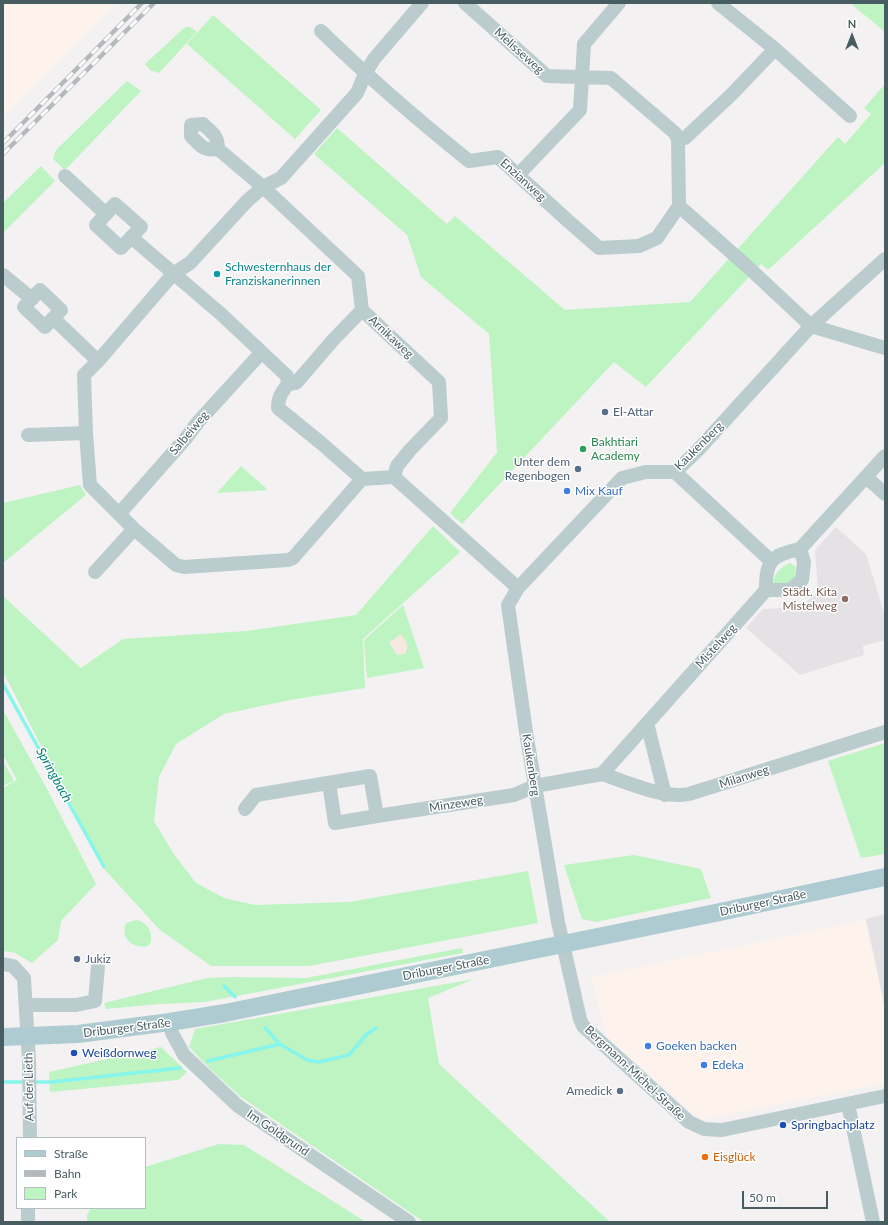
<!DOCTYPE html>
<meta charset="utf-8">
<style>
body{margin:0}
#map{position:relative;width:888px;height:1225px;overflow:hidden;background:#f4f1f2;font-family:Lato,sans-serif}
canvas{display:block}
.frame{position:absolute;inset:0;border:4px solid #475d61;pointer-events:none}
.legend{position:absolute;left:16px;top:1137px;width:130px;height:72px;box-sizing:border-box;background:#fff;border:1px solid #b5bec0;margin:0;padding:5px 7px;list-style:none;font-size:12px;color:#475d61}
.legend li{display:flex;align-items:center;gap:8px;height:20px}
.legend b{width:20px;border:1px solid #b5bec0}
.north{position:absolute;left:832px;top:16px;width:40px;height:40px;-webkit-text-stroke:3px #fff;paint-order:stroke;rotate:0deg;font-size:11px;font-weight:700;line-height:16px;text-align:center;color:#475d61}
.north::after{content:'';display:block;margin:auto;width:14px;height:18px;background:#475d61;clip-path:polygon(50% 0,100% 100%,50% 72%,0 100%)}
.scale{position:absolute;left:742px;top:1191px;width:86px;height:18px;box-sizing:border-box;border:2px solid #475d61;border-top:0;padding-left:5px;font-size:12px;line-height:14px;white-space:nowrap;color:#475d61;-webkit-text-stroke:3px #fff;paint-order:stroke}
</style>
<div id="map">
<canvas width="888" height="1225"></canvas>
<div class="frame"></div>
<ul class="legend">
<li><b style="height:5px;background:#afcbd2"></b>Straße</li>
<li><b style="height:5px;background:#b3b9bc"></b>Bahn</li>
<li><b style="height:11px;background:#bdf4c2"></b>Park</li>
</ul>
<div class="north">N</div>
<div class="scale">50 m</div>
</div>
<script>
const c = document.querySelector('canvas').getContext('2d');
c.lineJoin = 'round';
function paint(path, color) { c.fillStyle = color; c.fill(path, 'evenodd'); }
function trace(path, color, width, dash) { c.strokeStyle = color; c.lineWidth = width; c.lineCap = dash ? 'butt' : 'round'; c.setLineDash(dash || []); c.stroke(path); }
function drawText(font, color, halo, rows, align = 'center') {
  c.font = font + ' Lato,sans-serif'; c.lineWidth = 3; c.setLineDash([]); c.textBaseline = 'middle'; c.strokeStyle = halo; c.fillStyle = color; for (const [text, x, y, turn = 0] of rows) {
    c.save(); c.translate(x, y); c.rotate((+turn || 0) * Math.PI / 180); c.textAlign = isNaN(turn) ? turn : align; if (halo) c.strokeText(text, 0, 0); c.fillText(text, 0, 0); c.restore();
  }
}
paint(new Path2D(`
 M3 3H116L3 117Z
 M865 920 885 1006V1083L701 1120 607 1037 592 977Z`), '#fef3ec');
paint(new Path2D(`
 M836 527 866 554 885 616V640L863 646 864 655 800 675 746 628 763 609 801 607 818 591 815 550Z
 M885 914V1009L866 919Z`), '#e5e2e5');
paint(new Path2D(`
 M850 3H885V32Z
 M213 15 321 110 295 139 187 44Z
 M185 27H190L197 32 159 73 150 70 145 64Z
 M127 81 141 91 65 170 53 159 56 150Z
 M885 84V163L768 270 761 264 646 387 614 362 462 524 450 513 502 446 497 452 489 334 421 277 407 235 314 154 337 128 447 224 455 216 565 310 690 302 838 137 845 144 871 114 864 108Z
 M41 166 55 181 3 233V203Z
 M241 466 268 490 217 493Z
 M80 485 86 495 3 563V503Z
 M433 526 460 552 363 639 365 688 290 700 224 714 176 744 159 777 154 821 173 853 196 883 224 898 255 905 349 902 528 871 538 923 309 966H211L160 930 106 871 3 672V596L81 668 123 639 247 631 356 615Z
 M790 563 795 566 796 580 790 586 774 585C772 574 781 567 790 563Z
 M403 605 424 668 367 678 364 640Z
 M3 710 46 787 96 884 61 921 58 940 32 963 15 953 3 951V788L17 780 3 755Z
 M885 743V854L861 858 828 761Z
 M3 761 14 781 3 786Z
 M634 855 701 869 711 898 596 922 582 919 564 865Z
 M137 920C148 923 152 931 151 942L148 946C133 949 120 939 126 923Z
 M462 948 463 953 205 1002 160 1004 106 1009 104 1003 207 978 232 977 306 978Z
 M474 979 428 998 439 1064 610 1222H424L241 1097 210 1069 189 1047 195 1029Z
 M161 1047 187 1072 178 1080 50 1092 49 1072Z
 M219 1144 244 1145 366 1222H87V1215L91 1208H145V1167Z`), '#bdf4c2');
paint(new Path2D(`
 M400 634C406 640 410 646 405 654L397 655 389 642 396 638Z`), '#f6e9e2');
trace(new Path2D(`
 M3 684 104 867
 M224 986 235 997
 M265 1028 280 1044 307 1060 319 1062 349 1055 367 1034 376 1028
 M208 1061 280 1044
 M3 1082H26
 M32 1082H52L180 1068`), '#86f5eb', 3.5);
trace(new Path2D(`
 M718 3 775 49 850 116
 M321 31C368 77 418 120 469 161L498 157 567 220 599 248 639 246 657 238 679 206 678 139 675 133 611 78 547 76 465 3
 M678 139 685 138 731 95 775 49
 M218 149C203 151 201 146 191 136V125L203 124C212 133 218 135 218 149L263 187 358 276 362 310 439 382 441 418 410 450 397 466 394 477 518 588
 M518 175 580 110 584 44 619 3
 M65 176 106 214
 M115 204 141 227 121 248 96 225Z
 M679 206 749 268 811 326 885 259
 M131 237 221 314 287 376 288 384
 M3 275 32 299
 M40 290 61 310 45 327 24 307Z
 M53 318 98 361
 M885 348 811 326 698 450 675 472H646L622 478 518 588 508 605 526 732 558 922 580 1019 583 1026 689 1122 704 1129 722 1130 885 1096
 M28 435 86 433
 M675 472 771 561
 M394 477 362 479 293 558 288 560 184 567 176 565 134 529 90 485 86 433 84 375 99 360 173 274 190 263 247 201 263 187 281 178 357 93 365 74 374 59 422 3
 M866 477 885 494
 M362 479 321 443 278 408C278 397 282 392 288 384L296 383 334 339 362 310
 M119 514 186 438 198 422 261 353
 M95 572 134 529
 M766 590H790L802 580 804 562 800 549
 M647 723 665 795
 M602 774C627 782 663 799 689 794L885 732
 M329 783 335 823 377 816
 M245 809 256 795 370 776 377 816 514 795 535 786 602 774 766 590C765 561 772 555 800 549L885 456
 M3 964 13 966 24 978 29 1061 30 1138
 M26 1005H76L95 1001 98 966
 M170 1022 172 1033 184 1055 238 1106 409 1222
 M848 1104 873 1222
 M28 1222V1208`), '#bbcccf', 14);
trace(new Path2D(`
 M3 1037 78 1034 170 1022 225 1013 720 912 885 877`), '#afcbd2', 18);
const rail = new Path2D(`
 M3 143 142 3
 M3 154 154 3`);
trace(rail, '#b3b9bc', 4.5);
trace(rail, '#fff', 3, [9]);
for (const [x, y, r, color] of [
 [217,274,4,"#0f9aa8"],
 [605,412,4,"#5c6f8a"],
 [583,449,4,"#2e9e5b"],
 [578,469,4,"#5c6f8a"],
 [567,491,4,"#3f7fe0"],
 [845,599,4,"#8d6e63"],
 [77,959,4,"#5c6f8a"],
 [648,1046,4,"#3f7fe0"],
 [74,1053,4,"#1a4fb4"],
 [704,1065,4,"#3f7fe0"],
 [620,1091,4,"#5c6f8a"],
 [783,1125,4,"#1a4fb4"],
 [705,1157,4,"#e8710a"]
]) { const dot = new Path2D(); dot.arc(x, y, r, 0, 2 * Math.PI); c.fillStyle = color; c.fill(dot); trace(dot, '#fff', 1.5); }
drawText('12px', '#475d61', '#fff', [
 ["Melisseweg",519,51,42],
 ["Enzianweg",523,180,42],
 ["Arnikaweg",391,337,43],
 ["Salbeiweg",189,433,-50],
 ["Kaukenberg",699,446,-45],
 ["Mistelweg",716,646,-48],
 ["Kaukenberg",531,765,81],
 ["Milanweg",744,777,-18],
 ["Minzeweg",456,804,-9],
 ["Driburger Straße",763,903,-12],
 ["Driburger Straße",446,968,-11],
 ["Driburger Straße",127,1028,-7],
 ["Bergmann-Michel-Straße",635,1073,43],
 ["Auf der Lieth",29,1087,-91],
 ["Im Goldgrund",278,1133,34]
]);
drawText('12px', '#0d838f', '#fff', [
 ["Schwesternhaus der",225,267],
 ["Franziskanerinnen",225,281]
], 'left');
drawText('12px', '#4e5e75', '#fff', [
 ["El-Attar",613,412],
 ["Unter dem",570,462,"right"],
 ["Regenbogen",570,476,"right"],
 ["Jukiz",85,959],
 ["Amedick",612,1091,"right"]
], 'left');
drawText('12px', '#27864d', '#fff', [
 ["Bakhtiari",591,442],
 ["Academy",591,456]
], 'left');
drawText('12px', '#366cbe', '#fff', [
 ["Mix Kauf",575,491],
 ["Goeken backen",656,1046],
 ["Edeka",712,1065]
], 'left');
drawText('12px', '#785e54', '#fff', [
 ["Städt. Kita",837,592],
 ["Mistelweg",837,606]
], 'right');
drawText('12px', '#164399', '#fff', [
 ["Weißdornweg",82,1053],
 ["Springbachplatz",791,1125]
], 'left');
drawText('12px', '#c56008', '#fff', [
 ["Eisglück",713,1157]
], 'left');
drawText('italic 13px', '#068075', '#fff', [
 ["Springbach",54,775,61]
]);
</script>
